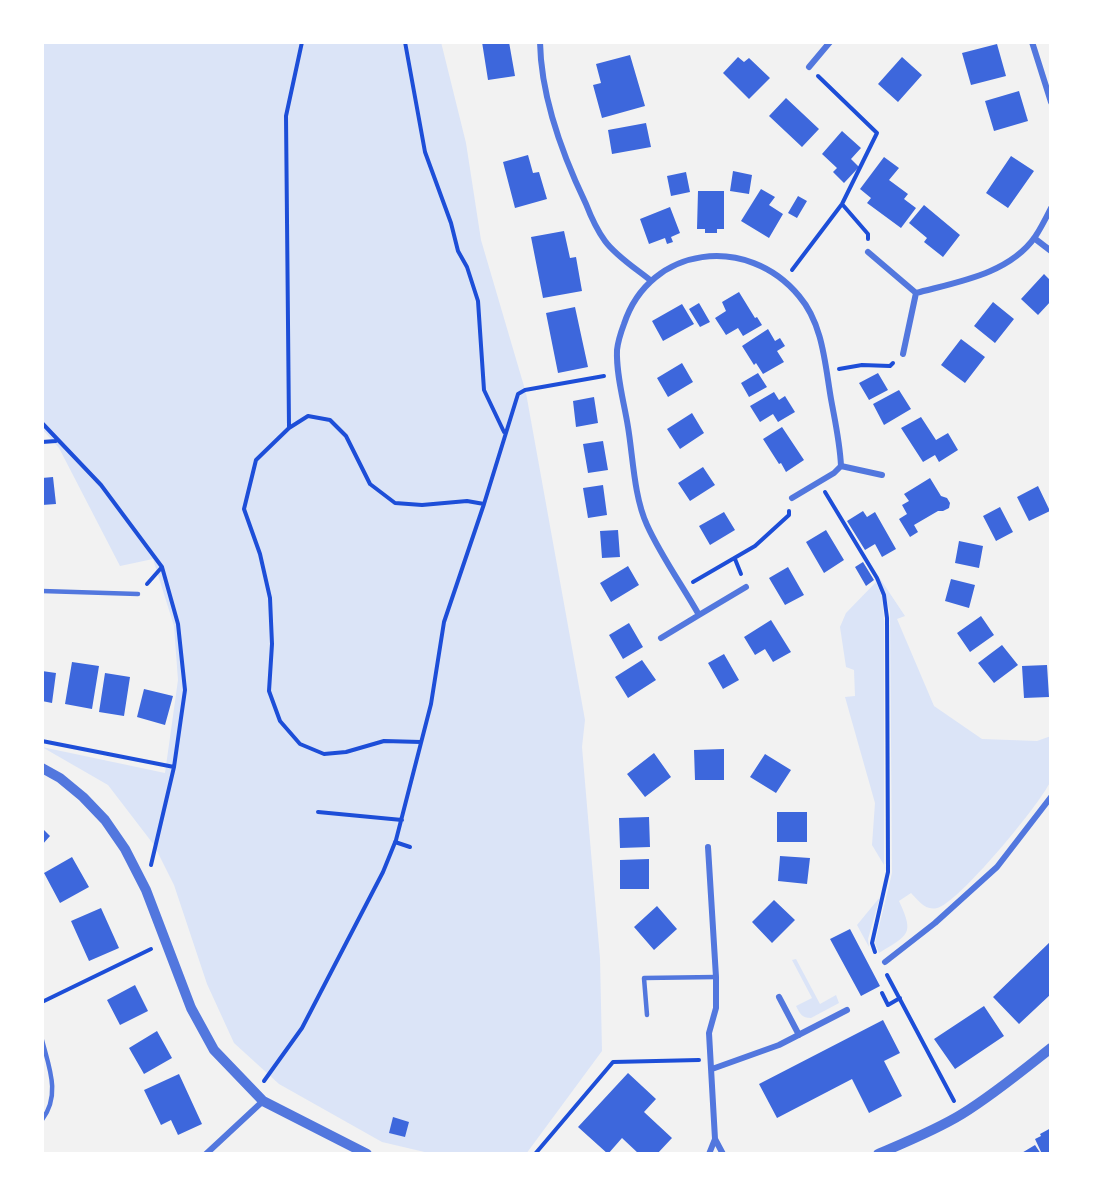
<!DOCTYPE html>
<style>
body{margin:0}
#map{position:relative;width:1093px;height:1196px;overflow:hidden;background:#f2f2f2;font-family:"Titillium Web",sans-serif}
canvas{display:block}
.frame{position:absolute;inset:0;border:44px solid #fff;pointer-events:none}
</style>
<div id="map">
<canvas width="1093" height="1196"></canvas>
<div class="frame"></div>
</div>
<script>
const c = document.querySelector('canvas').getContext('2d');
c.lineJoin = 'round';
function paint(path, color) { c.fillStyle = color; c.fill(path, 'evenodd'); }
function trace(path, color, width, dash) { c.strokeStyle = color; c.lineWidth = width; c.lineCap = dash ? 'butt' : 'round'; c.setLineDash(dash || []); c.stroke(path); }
paint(new Path2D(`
 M42 42H441L466 143 481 240 526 393 585 720 582 747 600 958 602 1051 526 1154H433L382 1142 279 1084 234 1043 207 984 174 885 154 845 108 785 42 747 165 773 178 680 174 626 153 559 120 566 59 448 42 429Z
 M879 577 905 616 897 619 934 706 982 739 1037 741 1051 736C1051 747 1054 772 1050 782 1041 803 957 905 937 908 925 911 918 900 911 893L899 901C915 935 908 935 879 953L875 943 892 873 890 612Z
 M876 582 882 596 884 620V865L872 845 875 803 845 697 855 696 854 670 846 667 840 627 846 613Z
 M880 897 868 939 869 947 857 925Z
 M796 959 820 1004 836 995 839 1003 811 1018C802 1018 800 1014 796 1006L812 998 792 960Z`), '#dbe4f7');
paint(new Path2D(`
 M482 42H509L515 76 488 80Z
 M997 44 1006 76 971 85 962 53Z
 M630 55 645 106 602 118 593 85 601 83 596 64Z
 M738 57 744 62 749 58 770 78 749 99 723 73Z
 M902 57 922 75 898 102 878 84Z
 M1019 91 1028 121 994 131 985 101Z
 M786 98 819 129 802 147 769 116Z
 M646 123 651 147 612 154 608 130Z
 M842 131 861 148 851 159 859 167 844 183 833 172 837 168 822 154Z
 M528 155 533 173 539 172 547 199 515 208 503 162Z
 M1011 156 1034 171 1008 208 986 193Z
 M884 157 899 168 889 180 908 194 904 199 916 208 901 228 867 203 871 198 860 189Z
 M733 171 752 175 749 194 730 191Z
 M686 172 690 192 671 196 667 176Z
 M761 189 775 197 769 205 783 214 769 238 741 221Z
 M698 191H724V229H717V233H705V229H697Z
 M798 196 807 201 797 218 788 213Z
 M924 205 960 235 943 257 924 242 927 238 909 223Z
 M670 207 680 233 671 237 673 242 667 244 665 238 649 244 640 219Z
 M564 231 570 258 576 257 582 291 543 298 531 237Z
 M1044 274 1051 281V301L1038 315 1021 299Z
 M739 292 755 318 757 317 762 325 743 336 738 328 726 335 715 318 726 311 722 302Z
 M993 302 1014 319 995 343 974 326Z
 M699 303 710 322 700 327 689 309Z
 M682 304 694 324 663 341 652 321Z
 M575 307 588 367 558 373 546 313Z
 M768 329 775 341 780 338 785 346 777 351 784 362 763 374 756 363 754 365 742 346Z
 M961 339 985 357 965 383 941 365Z
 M682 363 693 382 668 397 657 378Z
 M758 373 767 387 749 397 741 383Z
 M878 373 888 390 869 400 859 383Z
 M899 390 911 409 884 425 873 404Z
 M774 392 779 400 785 396 795 412 778 422 773 414 760 422 750 406Z
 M594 397 598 423 576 427 573 401Z
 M692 413 704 433 680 449 667 429Z
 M921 417 936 440 948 433 958 450 939 462 935 455 923 462 901 428Z
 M782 427 804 460 786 472 781 463 779 464 763 439Z
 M603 441 608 470 588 473 583 444Z
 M703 467 715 485 690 501 678 483Z
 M53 477 56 504 42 505V478Z
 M930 478 941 496 947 498 950 503 949 508 943 511H938L914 525 918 532 910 537 899 519 907 514 902 505 909 501 904 494Z
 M603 485 607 515 588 518 583 488Z
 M1038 486 1050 511 1029 521 1017 497Z
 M1000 507 1013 532 996 541 983 516Z
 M863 511 867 517 875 512 896 549 882 557 875 544 865 550 847 521Z
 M724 512 735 530 710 545 699 526Z
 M618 530 620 557 602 558 600 531Z
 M826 530 844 560 824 573 806 542Z
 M959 541 983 546 979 568 955 563Z
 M863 562 874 580 866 586 855 567Z
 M628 566 639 585 611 602 600 583Z
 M788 567 804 595 785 605 769 578Z
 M951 579 975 585 969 608 945 601Z
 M981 616 994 635 970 652 957 633Z
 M771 620 791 652 773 662 765 649 755 655 744 637Z
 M629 623 643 647 623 659 609 635Z
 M1002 645 1018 665 994 683 978 663Z
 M724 654 739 680 723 689 708 663Z
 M642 660 656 680 628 698 615 677Z
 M72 662 99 666 92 709 65 704Z
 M1047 665 1049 697 1024 698 1022 666Z
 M42 671 56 673 52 703 42 701Z
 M105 673 130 677 124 716 99 712Z
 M144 689 173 696 165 725 137 717Z
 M724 749V780H695L694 750Z
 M654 753 671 777 645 797 627 774Z
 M765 754 791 770 776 793 750 777Z
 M777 812H807V842H777Z
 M649 817 650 847 620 848 619 818Z
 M42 828 50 836 42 845Z
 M780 856 810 858 807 884 778 881Z
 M72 857 89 887 60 903 44 873Z
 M649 859V889H620V860Z
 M774 900 795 920 772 943 752 922Z
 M657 906 677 929 654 950 634 927Z
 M101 908 119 948 89 961 71 921Z
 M850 929 880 986 861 996 830 939Z
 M1051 941V994L1019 1024 993 997Z
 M135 985 148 1011 120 1025 107 1000Z
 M984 1006 1004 1036 955 1069 934 1039Z
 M883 1020 900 1053 884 1061 902 1096 869 1113 852 1079 777 1118 759 1084Z
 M157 1031 172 1058 144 1074 129 1048Z
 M628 1073 656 1099 644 1112 672 1138 657 1154H639L622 1138 608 1154 578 1127Z
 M179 1074 202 1124 178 1135 171 1120 161 1125 144 1090Z
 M393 1117 409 1122 405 1137 389 1133Z
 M1051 1128V1154H1042L1035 1139 1041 1136 1040 1134Z
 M1035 1145 1041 1154H1020Z`), '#3d67dc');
trace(new Path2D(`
 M405 42 425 152 451 223 458 251 467 267 478 301 484 390 504 432
 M842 204 868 234V239
 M792 270 842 204 877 133 818 76
 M839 369 862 365 890 366 893 363
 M42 423 101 485 162 567 178 624 185 690 174 767 151 865
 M289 427 286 116 302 42
 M42 442 56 441
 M825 492 877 578 884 595 887 618 888 872 872 943 875 952
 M735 559 741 574
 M693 582 755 546 789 515V511
 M147 584 162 567
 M42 741 174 767
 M421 742 384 741 346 752 324 754 300 744 280 721 269 691 272 644 270 598 260 554 244 509 256 460 289 428 308 416 330 420 346 436 370 484 395 503 422 505 467 501 484 504
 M318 812 402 820
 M395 842 410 847
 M887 975 954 1101
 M882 993 888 1005 900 998
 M42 1002 151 949
 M264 1081 302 1028 383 872 396 840 431 704 444 622 484 504 518 394 525 390 604 376
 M535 1154 613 1062 699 1060`), '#1d4ed8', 4);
trace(new Path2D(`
 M42 591 138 594
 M647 1015 644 978 716 977
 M42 1040C49 1067 61 1095 42 1120`), '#5277de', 4.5);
trace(new Path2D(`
 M540 42C541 98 562 154 586 204 591 217 597 230 605 241 616 256 635 268 650 280
 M1032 42 1051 102
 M809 67 830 42
 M1034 238 1051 251
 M868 252 916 293C957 282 1009 274 1035 237 1041 228 1046 218 1051 208
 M903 354 916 293
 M841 466 882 475
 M746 587 699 615C682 585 661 556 647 525 634 497 633 457 628 427 624 402 616 375 617 350 618 341 621 332 624 324 650 245 748 234 799 296 823 324 825 364 831 399 835 421 840 443 841 466L834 473 792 498
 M661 638 699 615
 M708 847 716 977V1008L709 1033 715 1139 709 1154
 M885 962 935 923 997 867 1051 797
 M779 997 799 1035
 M712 1069 779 1045 847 1010
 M715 1139 723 1154
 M206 1154 263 1101`), '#5277de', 6);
trace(new Path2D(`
 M42 768 60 778 83 797 105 820 125 849 146 890 191 1008 214 1050 263 1101 367 1154
 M878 1154C906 1142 936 1130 962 1114 993 1095 1022 1071 1051 1048`), '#5277de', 10);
</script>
